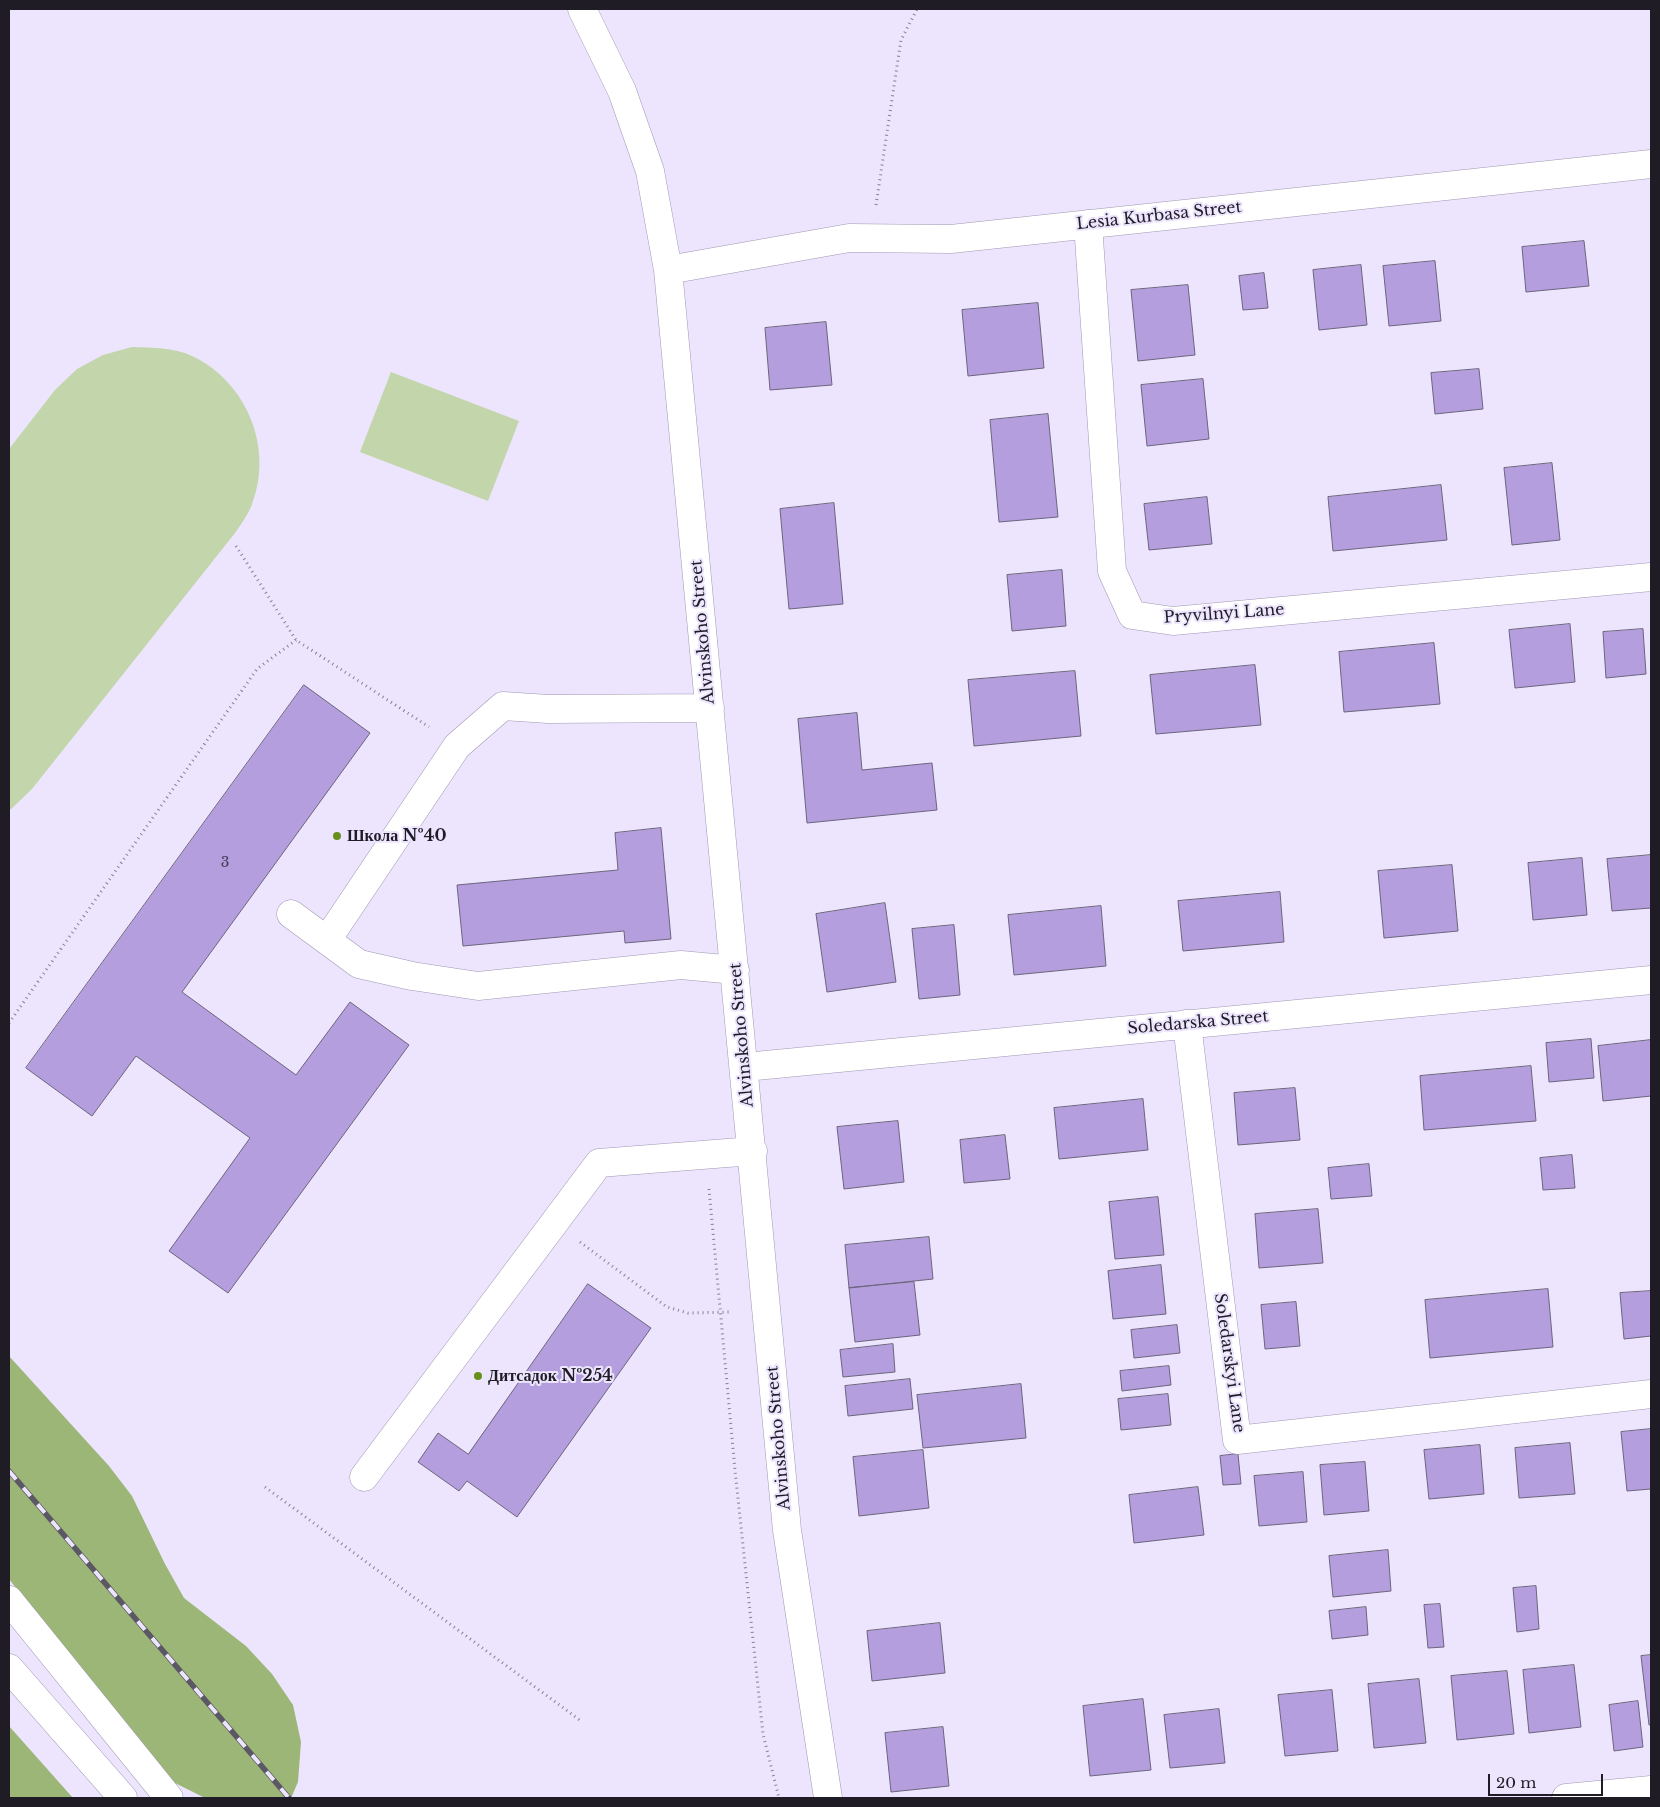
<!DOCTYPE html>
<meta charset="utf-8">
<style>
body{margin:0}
#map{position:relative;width:1660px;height:1807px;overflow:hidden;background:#ece5fd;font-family:"Libre Baskerville",serif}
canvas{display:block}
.frame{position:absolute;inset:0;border:10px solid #1f1c26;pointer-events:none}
.scale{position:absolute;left:1488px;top:1774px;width:115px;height:22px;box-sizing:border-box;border:2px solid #1f1c26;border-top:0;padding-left:6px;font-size:15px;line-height:18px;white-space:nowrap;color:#1f1c26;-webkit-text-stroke:4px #ece5fd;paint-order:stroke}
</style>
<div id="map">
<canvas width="1660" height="1807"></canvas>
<div class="frame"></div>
<div class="scale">20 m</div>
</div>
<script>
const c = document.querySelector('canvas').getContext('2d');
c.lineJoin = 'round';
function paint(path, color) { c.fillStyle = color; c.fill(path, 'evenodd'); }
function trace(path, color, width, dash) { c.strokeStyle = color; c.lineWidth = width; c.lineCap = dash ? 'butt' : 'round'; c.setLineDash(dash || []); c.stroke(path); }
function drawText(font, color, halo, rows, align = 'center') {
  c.font = font + ' "Libre Baskerville",serif'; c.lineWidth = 4; c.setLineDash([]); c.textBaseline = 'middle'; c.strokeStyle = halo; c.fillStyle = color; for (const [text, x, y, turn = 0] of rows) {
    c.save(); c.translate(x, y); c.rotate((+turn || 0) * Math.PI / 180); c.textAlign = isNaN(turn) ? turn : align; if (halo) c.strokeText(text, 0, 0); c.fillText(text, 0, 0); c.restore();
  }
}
paint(new Path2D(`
 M132 347C152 348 173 347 192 356 247 382 275 449 251 507 247 516 241 524 235 533L32 789 9 811V449L55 390 77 369 103 355Z
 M391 372 519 421 488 501 360 452Z`), '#c2d5ab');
paint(new Path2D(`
 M9 1356 109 1466 132 1496 165 1564 184 1598 246 1646 272 1674 293 1705 301 1742 298 1782 291 1798H205L163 1777 9 1579Z
 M9 1726 73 1798H9Z`), '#9bb676');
const building = new Path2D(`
 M1584 241 1589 286 1526 292 1522 247Z
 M1435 261 1441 321 1389 326 1383 266Z
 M1361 265 1367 325 1319 330 1313 270Z
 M1264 273 1268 308 1243 310 1239 276Z
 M1188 285 1195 355 1138 361 1131 290Z
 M1038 303 1044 368 968 376 962 310Z
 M826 322 832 385 770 390 765 328Z
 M1479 369 1483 409 1435 414 1431 373Z
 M1203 379 1209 439 1147 446 1141 385Z
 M1048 414 1058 517 999 522 990 420Z
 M1552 463 1560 540 1512 545 1504 468Z
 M1441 485 1447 540 1333 551 1328 497Z
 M1207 497 1212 544 1149 550 1144 504Z
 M834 503 843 604 789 609 780 509Z
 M1062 570 1066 626 1012 631 1007 575Z
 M1570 624 1575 682 1515 688 1509 630Z
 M1643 629 1646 674 1606 678 1603 632Z
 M1434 643 1440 704 1344 712 1339 652Z
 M1255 665 1261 725 1156 734 1150 675Z
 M1075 671 1081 736 974 746 968 680Z
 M304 685 370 733 182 992 296 1075 350 1002 409 1045 228 1293 169 1251 250 1138 136 1056 92 1116 26 1068Z
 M857 713 862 770 932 763 937 810 807 823 798 719Z
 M661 828 671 939 625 943 624 931 463 946 457 885 618 870 615 833Z
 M1651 855V908L1612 911 1607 859Z
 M1582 858 1587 915 1533 920 1528 863Z
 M1452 865 1458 931 1384 938 1378 871Z
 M1280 892 1284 942 1183 951 1178 901Z
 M885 903 896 982 827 992 816 914Z
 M1101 906 1106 966 1014 975 1008 915Z
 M954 925 960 995 919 999 912 929Z
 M1591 1039 1594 1078 1549 1082 1546 1043Z
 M1651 1040V1096L1603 1101 1598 1046Z
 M1531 1066 1536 1121 1424 1130 1420 1076Z
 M1295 1088 1300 1140 1238 1145 1234 1093Z
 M1143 1099 1148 1150 1059 1159 1054 1108Z
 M898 1121 904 1182 844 1189 837 1127Z
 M1005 1135 1010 1179 964 1183 960 1140Z
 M1572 1155 1575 1188 1543 1190 1540 1158Z
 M1369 1164 1372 1196 1331 1199 1328 1168Z
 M1158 1197 1164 1255 1115 1259 1109 1202Z
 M1318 1209 1323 1263 1259 1268 1255 1214Z
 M929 1237 933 1279 849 1288 845 1245Z
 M1161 1265 1166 1314 1113 1319 1108 1271Z
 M914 1282 920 1335 855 1342 849 1288Z
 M588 1284 651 1328 517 1517 467 1481 459 1491 418 1462 438 1433 468 1454Z
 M1548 1289 1553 1347 1430 1358 1425 1300Z
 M1651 1291V1336L1624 1339 1620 1293Z
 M1296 1302 1300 1346 1265 1349 1261 1305Z
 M1177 1325 1180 1353 1134 1358 1131 1330Z
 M893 1344 895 1372 843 1377 840 1350Z
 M1169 1366 1171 1385 1122 1391 1120 1371Z
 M910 1379 913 1409 848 1416 845 1386Z
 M1021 1384 1026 1438 923 1448 917 1395Z
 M1168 1394 1171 1425 1121 1430 1118 1399Z
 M1651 1429V1489L1627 1491 1621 1432Z
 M1570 1443 1575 1494 1519 1498 1515 1448Z
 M1480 1445 1484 1494 1429 1499 1424 1450Z
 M923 1450 929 1508 859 1516 853 1457Z
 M1238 1454 1241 1484 1223 1485 1220 1456Z
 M1365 1462 1369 1511 1324 1515 1320 1465Z
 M1303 1472 1307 1522 1259 1526 1254 1476Z
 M1198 1487 1204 1535 1134 1543 1129 1495Z
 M1388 1550 1391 1591 1333 1597 1329 1556Z
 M1536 1586 1539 1629 1517 1632 1513 1588Z
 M1440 1604 1444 1647 1428 1648 1424 1605Z
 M1366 1607 1368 1635 1332 1639 1329 1611Z
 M940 1623 945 1673 872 1681 867 1631Z
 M1651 1655V1725H1649L1641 1656Z
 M1574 1665 1581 1727 1529 1733 1523 1670Z
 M1507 1671 1514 1734 1457 1740 1451 1676Z
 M1419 1679 1426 1743 1374 1748 1368 1684Z
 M1332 1690 1338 1751 1285 1756 1278 1695Z
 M1143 1699 1151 1770 1090 1776 1083 1706Z
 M1638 1701 1643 1747 1614 1751 1609 1705Z
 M1219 1709 1225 1763 1170 1768 1164 1715Z
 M943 1727 949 1786 891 1792 885 1733Z`);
paint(building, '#b49edd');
trace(building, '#6c647d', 1);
const minor = new Path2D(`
 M582 9 622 91 650 171 668 270 787 1530 828 1798
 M1088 224 1112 571 1132 615 1173 621 1651 577
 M668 270 849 238 951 239 1651 164
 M291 914 359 964 412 976 478 986 681 965 735 970
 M327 940 457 746 503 706 548 709 710 708
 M1187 1024 1237 1440 1651 1394
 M745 1067 1651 980
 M364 1477 599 1163 753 1151
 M9 1600 169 1798
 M9 1668 123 1798
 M1566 1798 1651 1790`);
trace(minor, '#a097b2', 29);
trace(new Path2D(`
 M876 205 901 40 917 9
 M236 546 296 640 429 727
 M9 1023 257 669 296 640
 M709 1189 735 1470 763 1734 779 1798
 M580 1242 667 1307 688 1313 731 1312
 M265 1487 581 1721`), '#868192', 3, [1, 4]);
trace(minor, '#fff', 28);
const rail = new Path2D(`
 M9 1471 289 1798`);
trace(rail, '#5b5765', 5.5);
trace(rail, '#ece5fd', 4, [11]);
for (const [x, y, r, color] of [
 [337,836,5,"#688f1c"],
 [478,1376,5,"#688f1c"]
]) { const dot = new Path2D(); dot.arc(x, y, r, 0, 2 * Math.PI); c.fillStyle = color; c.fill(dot); trace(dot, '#ece5fd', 2); }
drawText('14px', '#443c54', null, [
 ["3",225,863]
]);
drawText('16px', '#1f1c26', '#ece5fd', [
 ["Lesia Kurbasa Street",1159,216,-6],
 ["Pryvilnyi Lane",1224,614,-4],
 ["Alvinskoho Street",703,632,-95],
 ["Soledarska Street",1198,1023,-5],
 ["Alvinskoho Street",742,1035,-95],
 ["Soledarskyi Lane",1229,1363,82],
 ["Alvinskoho Street",779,1438,-95]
]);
drawText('bold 16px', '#1f1c26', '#ece5fd', [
 ["Школа №40",347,836],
 ["Дитсадок №254",488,1376]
], 'left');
</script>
